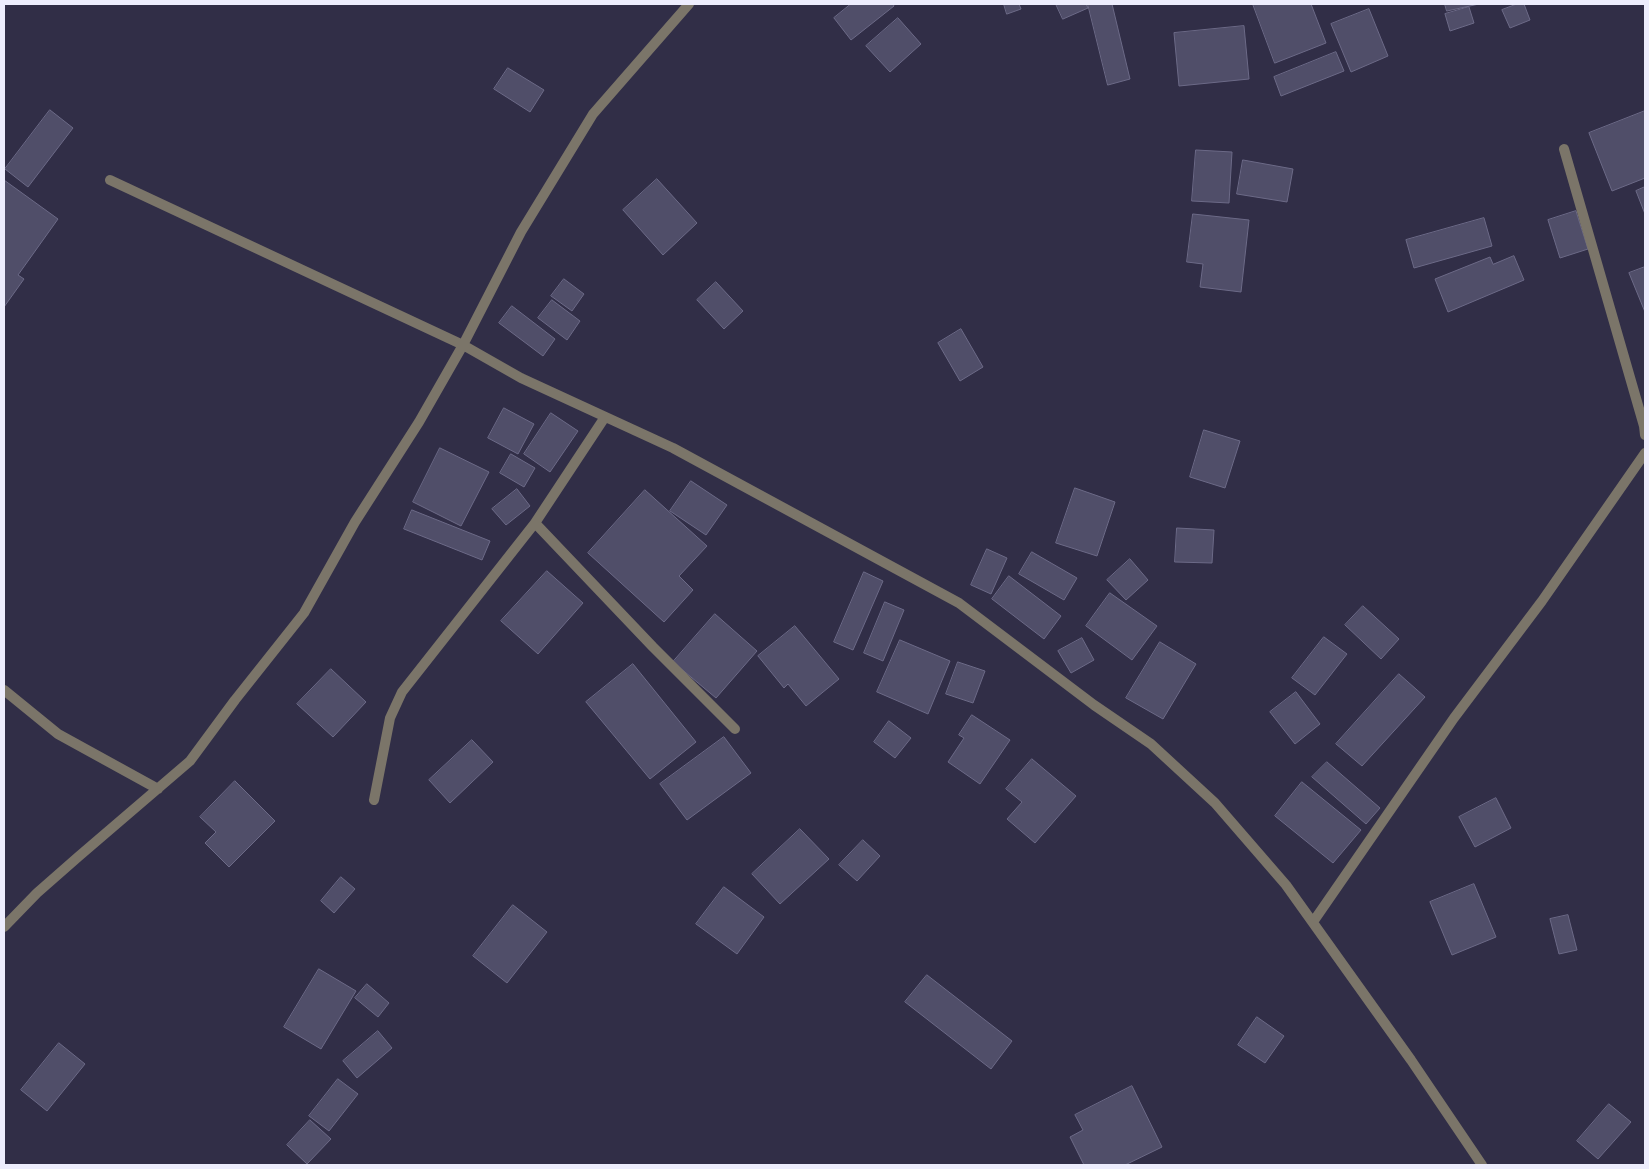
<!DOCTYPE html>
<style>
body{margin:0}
#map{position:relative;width:1649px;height:1169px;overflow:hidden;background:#312e47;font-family:Montserrat,sans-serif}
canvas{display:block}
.frame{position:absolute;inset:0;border:5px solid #ededfd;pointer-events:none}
</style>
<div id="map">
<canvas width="1649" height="1169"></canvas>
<div class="frame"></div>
</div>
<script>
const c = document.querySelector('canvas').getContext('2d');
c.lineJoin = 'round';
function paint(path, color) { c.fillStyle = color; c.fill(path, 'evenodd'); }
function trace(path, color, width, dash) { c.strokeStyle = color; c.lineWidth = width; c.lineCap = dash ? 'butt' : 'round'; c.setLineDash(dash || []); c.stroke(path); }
const building = new Path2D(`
 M851 4H893L894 6 851 40 834 18Z
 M1004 4H1019L1021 9 1007 14Z
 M1056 4H1086L1088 8 1063 19Z
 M1088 4H1112L1130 79 1108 85Z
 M1253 4H1311L1326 43 1275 63Z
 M1445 4H1479L1447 11Z
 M1517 4H1524L1530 20 1510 28 1502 10Z
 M1469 7 1474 23 1450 31 1445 14Z
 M1369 9 1388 56 1351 72 1331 24Z
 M898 18 921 44 890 72 866 46Z
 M1244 26 1249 79 1179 86 1174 33Z
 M1336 52 1344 71 1281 96 1274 77Z
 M508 68 544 90 530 112 494 89Z
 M50 110 73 128 28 187 5 169Z
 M1645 111V178L1612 191 1589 133Z
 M1196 150 1232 152 1229 203 1192 201Z
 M1243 160 1293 169 1287 202 1237 194Z
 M657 179 697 223 663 255 623 210Z
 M4 180 58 219 18 275 24 279 4 307Z
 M1645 187V214L1636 191Z
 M1576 211 1588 249 1560 258 1548 220Z
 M1193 214 1249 220 1241 292 1200 287 1203 264 1187 262Z
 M1484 218 1492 246 1414 268 1406 240Z
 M1514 256 1524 280 1448 312 1435 279 1490 257 1493 264Z
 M1645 267V312L1629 273Z
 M564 279 584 294 572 311 551 296Z
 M716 282 743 311 724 329 697 300Z
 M552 300 580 321 567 340 538 318Z
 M512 306 555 339 543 356 499 323Z
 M961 329 983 367 960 381 938 343Z
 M504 408 534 424 518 454 488 438Z
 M551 413 578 431 550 472 524 454Z
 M1204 430 1240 441 1225 488 1190 477Z
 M440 448 489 472 461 526 413 502Z
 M511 454 535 468 524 487 500 473Z
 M691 481 727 505 706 535 670 511Z
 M1075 488 1115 502 1097 556 1056 543Z
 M517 489 530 506 506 525 492 509Z
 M645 490 707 546 679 576 693 590 664 622 588 553Z
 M412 510 490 541 482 560 404 529Z
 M1177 528 1214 530 1212 563 1175 562Z
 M987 549 1007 558 991 594 971 585Z
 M1032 552 1077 578 1064 600 1019 574Z
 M1130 559 1148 580 1126 600 1107 580Z
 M547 571 583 603 538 654 501 621Z
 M864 572 883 581 853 650 834 642Z
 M1009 576 1061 616 1044 639 992 599Z
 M1110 593 1157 626 1132 660 1086 626Z
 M885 602 904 610 883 661 864 653Z
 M1363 606 1399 639 1381 659 1345 625Z
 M715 614 757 651 716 698 673 662Z
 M795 626 839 679 806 706 788 684 784 688 758 656Z
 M1324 637 1347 654 1315 695 1292 678Z
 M1082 638 1094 660 1071 673 1058 651Z
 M900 640 950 661 928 714 877 692Z
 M1160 642 1196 664 1163 719 1126 698Z
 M958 662 985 671 973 703 946 694Z
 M633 664 696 742 650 779 586 702Z
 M331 669 366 702 333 737 297 704Z
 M1399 674 1425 697 1362 766 1336 744Z
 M1296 692 1320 724 1295 744 1270 712Z
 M972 715 1010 740 980 784 948 762 964 738 959 735Z
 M889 721 911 738 895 758 874 742Z
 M724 737 751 773 687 820 660 784Z
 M472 740 493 762 450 803 429 780Z
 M1032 759 1076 796 1035 843 1007 819 1022 802 1006 789Z
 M1327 762 1380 808 1366 824 1312 777Z
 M235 781 275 821 229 867 205 843 216 832 200 817Z
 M1302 782 1361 830 1333 863 1275 816Z
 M1496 798 1511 828 1475 847 1459 817Z
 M800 829 829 859 780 904 752 874Z
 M863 840 880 856 857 881 839 865Z
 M341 877 355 889 334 913 321 901Z
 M1474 884 1496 937 1452 955 1430 902Z
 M724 887 764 917 737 954 696 924Z
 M513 905 547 932 507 983 473 956Z
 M1568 915 1577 950 1559 954 1550 919Z
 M319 969 356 991 321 1049 284 1027Z
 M927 975 1012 1041 991 1069 905 1002Z
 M367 984 389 1003 378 1017 355 998Z
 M1257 1017 1284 1036 1265 1063 1238 1045Z
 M378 1031 392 1048 357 1078 343 1061Z
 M59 1043 85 1064 47 1111 21 1090Z
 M338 1079 358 1094 329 1131 309 1116Z
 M1132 1086 1162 1147 1125 1165H1084L1070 1137 1083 1130 1075 1115Z
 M1609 1104 1631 1122 1598 1159 1577 1141Z
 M310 1120 331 1139 307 1164 287 1145Z`);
paint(building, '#504e69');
trace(building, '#6c6a87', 1);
trace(new Path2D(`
 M1564 149 1644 426 1645 435
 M110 180 463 345 521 378 673 448 959 603 1094 705 1151 744 1215 803 1286 885 1411 1060 1482 1165
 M605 417 535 523 653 647 735 729
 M4 690 58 734 158 789
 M374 800 390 718 402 692 535 523
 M1313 922 1454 718 1542 601 1645 453
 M4 927 37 893 78 857 190 761 235 700 304 613 355 522 419 422 463 345 521 232 593 114 689 4`), '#7b7569', 10);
</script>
